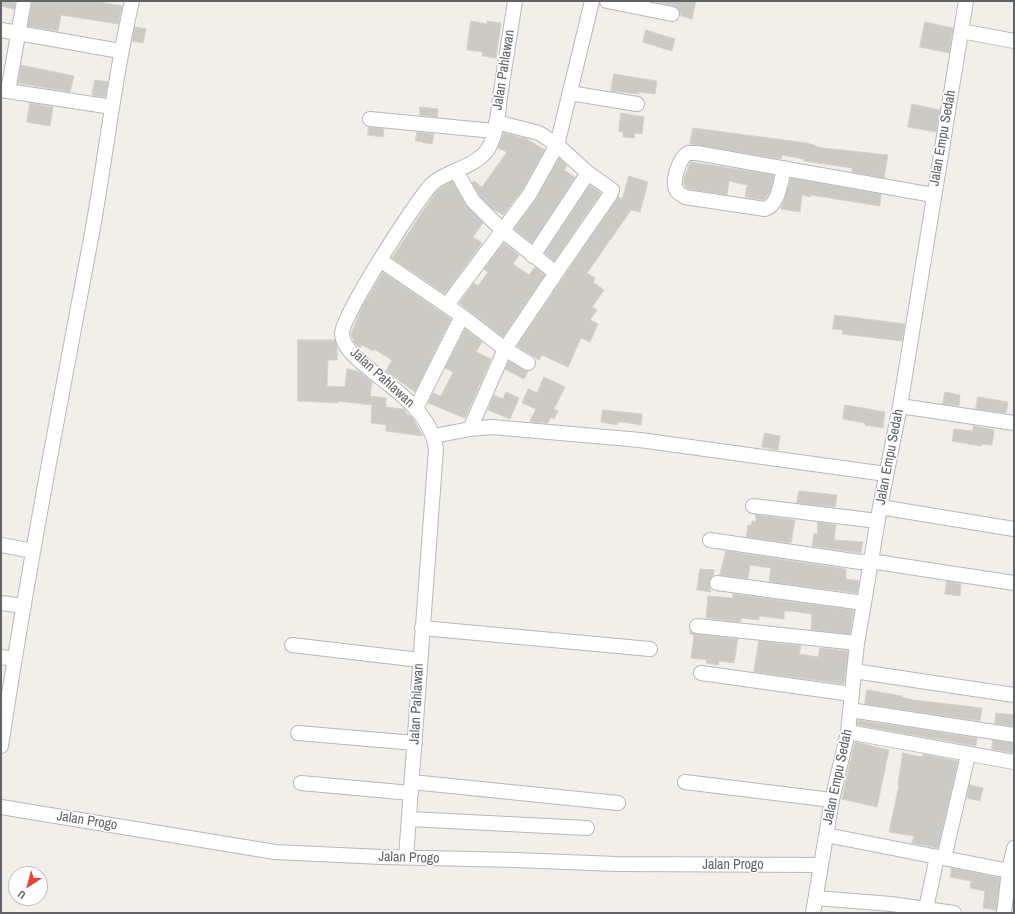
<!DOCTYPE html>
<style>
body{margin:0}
#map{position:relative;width:1015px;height:914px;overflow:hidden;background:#f1efe8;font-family:"Archivo Narrow",sans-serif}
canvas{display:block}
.frame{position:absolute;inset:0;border:2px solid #5f6368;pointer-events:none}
.north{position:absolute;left:8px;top:866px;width:40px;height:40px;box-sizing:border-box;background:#fff;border:1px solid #bfc1c3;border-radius:50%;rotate:216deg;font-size:11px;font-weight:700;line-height:16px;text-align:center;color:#5f6368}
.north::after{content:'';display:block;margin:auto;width:14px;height:18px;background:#ea4335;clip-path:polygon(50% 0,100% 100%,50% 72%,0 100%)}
</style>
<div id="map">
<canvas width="1015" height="914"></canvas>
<div class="frame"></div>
<div class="north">U</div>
</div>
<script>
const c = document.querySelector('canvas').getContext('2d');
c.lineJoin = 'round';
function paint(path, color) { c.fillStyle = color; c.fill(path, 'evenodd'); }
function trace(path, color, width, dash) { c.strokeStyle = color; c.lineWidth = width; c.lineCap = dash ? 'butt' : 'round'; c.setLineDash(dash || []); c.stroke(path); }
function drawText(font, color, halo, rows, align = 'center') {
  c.font = font + ' "Archivo Narrow",sans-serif'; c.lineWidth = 3; c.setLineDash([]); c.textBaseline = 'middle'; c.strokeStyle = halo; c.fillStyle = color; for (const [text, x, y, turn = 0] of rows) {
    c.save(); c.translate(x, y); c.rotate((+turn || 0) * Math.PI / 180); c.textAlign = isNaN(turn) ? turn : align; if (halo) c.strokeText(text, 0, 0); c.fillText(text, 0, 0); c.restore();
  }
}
const building = new Path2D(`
 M1 1H15L14 9 1 6Z
 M32 1H93L122 6 118 24 61 15 58 31 28 26Z
 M652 1H696L692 19 681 16 680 11 674 6Z
 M471 21 487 24V21L501 23 496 58 482 56 483 52 467 50Z
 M925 22 953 28 949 53 920 47Z
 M135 27 146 29 143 43 132 41Z
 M646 30 675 39 672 51 643 42Z
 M21 65 74 76 70 92 18 83Z
 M614 74 657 81 655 94 639 92V94L611 91Z
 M95 80 108 82 105 97 92 95Z
 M30 103 53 107 50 126 27 122Z
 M912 104 940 110 936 132 908 127Z
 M420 107 438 109 437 117 420 115Z
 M621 113 644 117 642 134 635 133 634 138 623 137V132L619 131Z
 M369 127 384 129 383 137 368 135Z
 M693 128 807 143 822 148 888 155 884 178 852 172V168L804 161V159L782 155 781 159 690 144Z
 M417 132 434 134 432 144 416 141Z
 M504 133 527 139 545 150 522 190 503 215 493 209 480 196 472 183 474 181 482 187 507 152 498 148Z
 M559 158 567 166 564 170 575 177 532 243 514 229 536 199Z
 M691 162 774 175 771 189 764 200 745 197 747 185 729 181 727 195 688 189 684 185V178Z
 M629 176 648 182 640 212 631 210 587 273 595 278 593 282 604 290 592 307 597 310 590 320 598 324 590 342 581 338 568 367 542 355 539 360 517 346 618 197 622 199Z
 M791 178 881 194 880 206 811 195V197L802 195 800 212 781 209Z
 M452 181 466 205 483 223 473 237 482 243 445 294 392 258 431 199 438 190Z
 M590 185 601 193 554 261 545 253Z
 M504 243 519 255 513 264 529 275 535 267 545 275 503 337 459 303 474 283 478 286 488 272 484 269Z
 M383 272 451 319 415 392 386 371 392 360 374 349 373 351 362 345 360 348 354 342 351 334 361 309Z
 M835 315 905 324 902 341 842 334 843 330 833 329Z
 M465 329 482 342 476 352 491 359 465 418 428 403 433 393 441 396 453 372 445 368Z
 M298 340H335L337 346V360H328L327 386 345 387 347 369 358 371 372 382 370 396 386 398V407L404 409 407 414 412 417 423 436 386 431V425L371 423 372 405 338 401V403L298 401Z
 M509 361 528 371 524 379 505 369Z
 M544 377 565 387 554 409 558 411 554 419 551 417 548 423 533 422 530 421 536 409 522 403 528 389 537 393Z
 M506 392 519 398 510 419 488 410 494 395 503 399Z
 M945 392 960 395 959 406 943 404Z
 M978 397 1008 402 1006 413 976 409Z
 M845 405 885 412 883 428 865 425V423L843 419Z
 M603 410 642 414 641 425 624 422H618L617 425 601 422Z
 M974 426 994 430 992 445 982 444 981 446 952 441 954 429 972 431Z
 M765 433 780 436 778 450 762 447Z
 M799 491 837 495 835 507 797 503Z
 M756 515 795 520 791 543 746 537 748 525H751L752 521 756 522Z
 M818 522 836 525 834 540 863 542 861 553 812 546 814 534H817Z
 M726 551 846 569V579L859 581 857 593 769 582 771 568 750 565 748 579 720 575Z
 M700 569 714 570 713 576 709 582 711 592 697 590Z
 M947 581 961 584 960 596 945 594Z
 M733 594 854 610 850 634 811 630 812 614 790 611H784V619L759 616V620L741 618V622L706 618 708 596 733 598Z
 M690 631 696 634 738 639 734 663 719 661 718 665 706 663 707 660 691 658 694 635 690 634Z
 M759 641 801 646 799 654 818 657 820 648 848 651 844 684 754 672Z
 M867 690 902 696 901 697 913 700 982 708 980 721 865 704Z
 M996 713 1014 715V726L995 724Z
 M858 720 977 738 976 746 857 725Z
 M993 740 1014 743V753L992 749Z
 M855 742 889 750 877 807 842 799Z
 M903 753 922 757 923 754 958 761 938 848 912 843 914 836 889 832 899 785H898Z
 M970 785 983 788 980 801 967 798Z
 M952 868 1000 878 996 910 983 908 985 891 970 888 971 881 950 877Z`);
paint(building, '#cccac5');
trace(building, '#d6d1c6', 1);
const minor = new Path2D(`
 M607 1 672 14
 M1 30 120 51
 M961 31 1014 41
 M1 90 112 107
 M8 91 24 1
 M570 93 637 104
 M370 119 494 131
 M784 168C781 180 779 205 765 209L685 197C682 195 678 193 677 191 671 182 679 158 688 153H697L933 195
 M456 171 473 201 503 231 556 273 610 195 612 190 588 173 557 145 539 133 496 122
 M533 256 588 173
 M380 260 462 316 505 349 528 363
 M447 305 529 195 557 145 592 1
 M900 406 1014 423
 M416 408 462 316
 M470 429 505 349 556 273
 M434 436 470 429 492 427 640 440 886 474
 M753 506 878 521
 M880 507 1014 529
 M710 540 860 562 870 561 1014 583
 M1 545 33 551
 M717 583 864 603
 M1 603 24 606
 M697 626 857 643
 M422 628 650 649
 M292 645 420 660
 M1 657 14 659
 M854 671 1014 695
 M701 673 851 694
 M850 710 1014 735
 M848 732 1014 762
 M298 733 415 743
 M1 746C27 574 60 404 92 233 106 156 114 78 132 1
 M412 782 618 803
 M685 782 832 800
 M301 783 411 793
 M1 807 275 852 382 857 515 860 616 864 820 865
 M409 819 587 828
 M826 835 1014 872
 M406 857 436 449C429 393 344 367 342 334 341 317 417 199 432 184 447 170 475 168 488 149 497 135 498 113 500 97 505 65 510 33 515 1
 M944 858 968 755
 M816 898 891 904 954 913
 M813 913 832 800 848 732 857 643 864 603 880 507 900 406 966 1
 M925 913 937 857
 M1004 913 1009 871 1014 848`);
trace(minor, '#b5b8bc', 16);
trace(minor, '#fff', 14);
drawText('14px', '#5f6368', '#fff', [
 ["Jalan Pahlawan",504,70,-81],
 ["Jalan Empu Sedah",943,138,-80],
 ["Jalan Pahlawan",382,378,42],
 ["Jalan Empu Sedah",890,457,-79],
 ["Jalan Pahlawan",417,704,-87],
 ["Jalan Empu Sedah",838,777,-78],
 ["Jalan Progo",87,821,9],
 ["Jalan Progo",409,858,2],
 ["Jalan Progo",733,865]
]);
</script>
